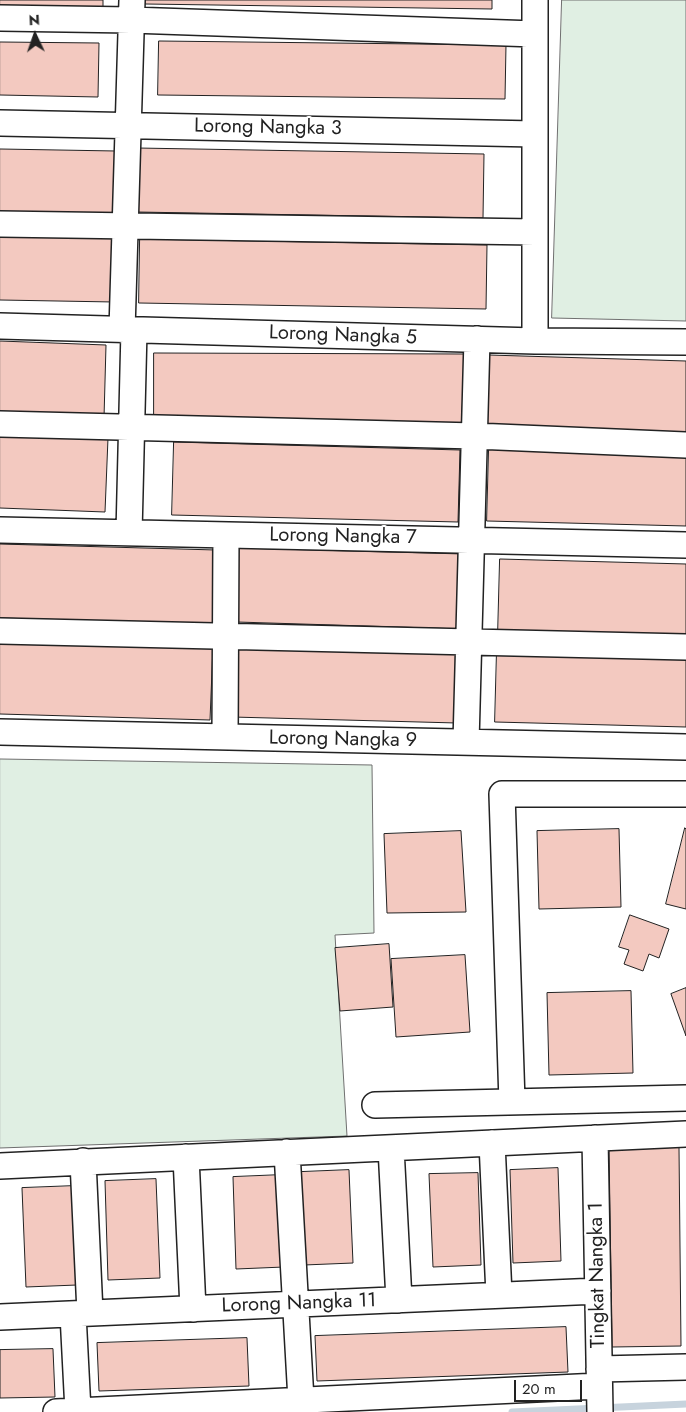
<!DOCTYPE html>
<style>
body{margin:0}
#map{position:relative;width:686px;height:1412px;overflow:hidden;background:#fff;font-family:Jost,sans-serif}
canvas{display:block}
.north{position:absolute;left:10px;top:10px;width:50px;height:50px;-webkit-text-stroke:4px #fff;paint-order:stroke;rotate:357deg;font-size:14px;font-weight:700;line-height:20px;text-align:center;color:#222}
.north::after{content:'';display:block;margin:auto;width:18px;height:22px;background:#222;clip-path:polygon(50% 0,100% 100%,50% 72%,0 100%)}
.scale{position:absolute;left:514px;top:1380px;width:68px;height:22px;box-sizing:border-box;border:2px solid #222;border-top:0;padding-left:6px;font-size:15px;line-height:18px;white-space:nowrap;color:#222;-webkit-text-stroke:4px #fff;paint-order:stroke}
</style>
<div id="map">
<canvas width="686" height="1412"></canvas>
<div class="north">N</div>
<div class="scale">20 m</div>
</div>
<script>
const c = document.querySelector('canvas').getContext('2d');
c.lineJoin = 'round';
function paint(path, color) { c.fillStyle = color; c.fill(path, 'evenodd'); }
function trace(path, color, width, dash) { c.strokeStyle = color; c.lineWidth = width; c.lineCap = dash ? 'butt' : 'round'; c.setLineDash(dash || []); c.stroke(path); }
function drawText(font, color, halo, rows, align = 'center') {
  c.font = font + ' Jost,sans-serif'; c.lineWidth = 4; c.setLineDash([]); c.textBaseline = 'middle'; c.strokeStyle = halo; c.fillStyle = color; for (const [text, x, y, turn = 0] of rows) {
    c.save(); c.translate(x, y); c.rotate((+turn || 0) * Math.PI / 180); c.textAlign = isNaN(turn) ? turn : align; if (halo) c.strokeText(text, 0, 0); c.fillText(text, 0, 0); c.restore();
  }
}
const green = new Path2D(`
 M562 0H686V321L552 318Z
 M0 759 372 765 374 933 335 935 347 1136 0 1148Z`);
paint(green, '#e0efe3');
trace(green, '#6f6f6f', 1);
trace(new Path2D(`
 M512 1412 686 1404`), '#c7d3dd', 7);
const building = new Path2D(`
 M0 0H103V8L0 7Z
 M145 0H492V9L145 4Z
 M159 41 506 45 505 99 158 95Z
 M0 42 99 43 98 97 0 95Z
 M137 148 484 154 483 218 136 212Z
 M0 149 116 151 115 215 0 213Z
 M0 235 115 237 114 302 0 300Z
 M140 239 487 245 486 309 139 303Z
 M0 341 106 345 104 418 0 415Z
 M154 353 465 354 461 431 154 421Z
 M489 355 686 361V433L487 428Z
 M0 434 108 438 105 512 0 508Z
 M174 442 460 450 458 522 172 515Z
 M489 448 686 454V526L487 521Z
 M0 544 216 550 214 624 0 618Z
 M239 548 464 554 462 629 237 622Z
 M500 559 686 564V639L498 634Z
 M0 640 213 646 210 720 0 714Z
 M234 642 459 648 457 723 232 717Z
 M497 648 686 653V727L495 722Z
 M685 828 686 829V909L666 904Z
 M619 829 621 907 539 909 537 831Z
 M461 831 466 912 387 913 384 834Z
 M630 915 669 929 659 958 649 954 643 971 624 964 629 950 619 947Z
 M389 944 393 1007 340 1011 335 948Z
 M465 955 470 1032 396 1037 391 959Z
 M686 988V1036L671 994Z
 M631 991 633 1073 549 1075 547 993Z
 M679 1147 681 1346 612 1347 609 1148Z
 M558 1168 561 1261 513 1263 510 1170Z
 M349 1170 353 1263 304 1265 301 1172Z
 M478 1173 481 1265 433 1267 429 1174Z
 M281 1175 284 1267 236 1269 233 1177Z
 M156 1179 160 1278 108 1280 105 1181Z
 M74 1186 77 1285 26 1287 22 1188Z
 M566 1327 568 1372 317 1381 315 1336Z
 M247 1338 249 1386 99 1391 97 1343Z
 M53 1349 55 1397 0 1398V1350Z`);
paint(building, '#f3c9c0');
trace(building, '#222', 1);
const minor = new Path2D(`
 M535 0V341
 M0 18 131 20 535 34
 M0 123 535 134
 M0 224 535 232
 M0 326 535 341 686 342
 M122 330 132 0
 M0 424 475 436 686 445
 M0 530 686 545
 M129 533 134 330
 M0 631 686 647
 M0 732 686 747
 M225 737 226 535
 M466 742 477 339
 M512 1102 502 794H686
 M375 1105 686 1098
 M595 1138 600 1412
 M492 1143 499 1295
 M391 1148 399 1300
 M287 1152 301 1400
 M186 1157 193 1309
 M83 1161 90 1313
 M0 1166 686 1134
 M73 1314 78 1411
 M0 1317 598 1291
 M599 1369 686 1367
 M56 1412 599 1386`);
trace(minor, '#222', 28);
trace(minor, '#fff', 25);
drawText('20px', '#222', '#fff', [
 ["Lorong Nangka 3",268,128,1],
 ["Lorong Nangka 5",343,336,2],
 ["Lorong Nangka 7",343,537,1],
 ["Lorong Nangka 9",343,740,1],
 ["Tingkat Nangka 1",598,1275,-91],
 ["Lorong Nangka 11",299,1304,-2]
]);
</script>
